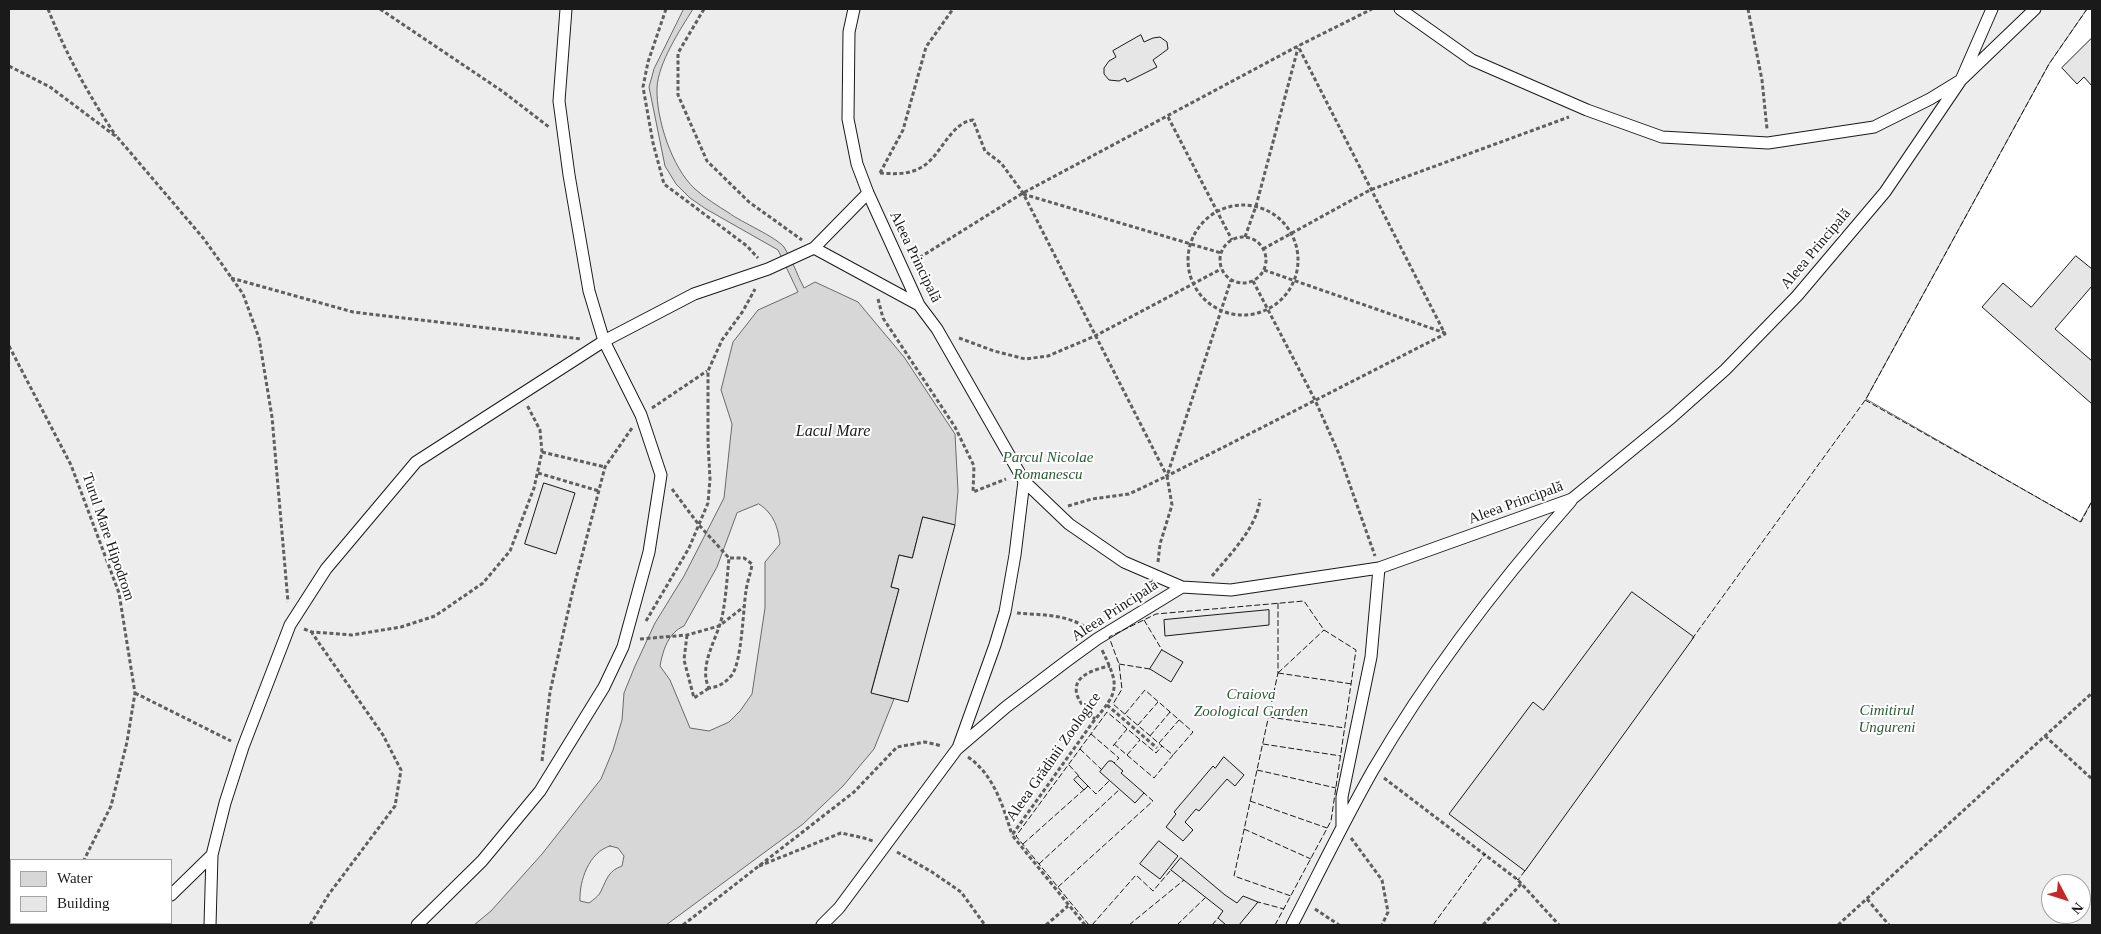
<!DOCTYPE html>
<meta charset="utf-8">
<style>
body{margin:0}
#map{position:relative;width:2101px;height:934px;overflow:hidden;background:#fff;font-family:"Times New Roman",serif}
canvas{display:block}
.frame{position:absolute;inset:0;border:10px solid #1a1a1a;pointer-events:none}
.legend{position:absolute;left:10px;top:859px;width:162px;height:65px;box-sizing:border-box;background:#fff;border:1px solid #a3a3a3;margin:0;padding:6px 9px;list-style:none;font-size:15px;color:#1a1a1a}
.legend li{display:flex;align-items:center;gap:10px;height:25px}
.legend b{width:25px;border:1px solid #a3a3a3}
.north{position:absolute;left:2041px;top:874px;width:50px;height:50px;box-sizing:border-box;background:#fff;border:1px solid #a3a3a3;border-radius:50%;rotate:130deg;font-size:14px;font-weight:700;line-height:20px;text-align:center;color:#1a1a1a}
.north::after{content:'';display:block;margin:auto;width:18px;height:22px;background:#c62828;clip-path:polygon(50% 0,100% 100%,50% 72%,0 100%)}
</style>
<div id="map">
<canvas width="2101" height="934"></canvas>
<div class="frame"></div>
<ul class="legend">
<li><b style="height:14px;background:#d7d7d7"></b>Water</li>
<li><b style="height:14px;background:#e6e6e6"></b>Building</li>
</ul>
<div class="north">N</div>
</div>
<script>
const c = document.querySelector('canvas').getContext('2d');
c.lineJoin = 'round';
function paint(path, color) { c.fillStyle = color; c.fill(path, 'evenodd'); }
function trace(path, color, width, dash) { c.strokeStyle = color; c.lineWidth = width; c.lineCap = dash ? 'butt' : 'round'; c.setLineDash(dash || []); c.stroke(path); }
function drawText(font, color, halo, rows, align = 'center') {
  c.font = font + ' "Times New Roman",serif'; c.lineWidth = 4; c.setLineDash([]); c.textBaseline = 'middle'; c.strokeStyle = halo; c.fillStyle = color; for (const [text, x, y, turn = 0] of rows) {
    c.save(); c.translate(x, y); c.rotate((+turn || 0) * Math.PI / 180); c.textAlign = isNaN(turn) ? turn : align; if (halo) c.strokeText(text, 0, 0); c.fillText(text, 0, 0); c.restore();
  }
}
const built = new Path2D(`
 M9 9H2087L2049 64 1866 399 2080 522 2092 501V925H9ZM11 860H171V923H11ZM2051 884H2081V914H2051Z`);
paint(built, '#ededed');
trace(built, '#6a6a6a', 1);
const water = new Path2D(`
 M684 9H693C680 30 658 63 657 88 656 119 672 168 695 189 705 198 718 206 729 213 741 222 776 237 784 247 792 259 797 275 804 288L815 282 858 302 904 357 955 434 958 491 955 525 923 517 912 558 899 555 891 587 899 589 871 692 894 699 874 749 843 786 803 824 666 925H474L491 911 542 854 601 779 613 750 622 720 624 693 635 666 655 623 684 576 724 498 732 424 721 390 733 342 758 310 798 292 778 250 706 209 690 198 676 184 665 166 649 87 654 69ZM759 504C774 514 778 527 780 544L765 562V608L752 694 740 711 729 722 709 731 690 728 670 680 660 666C663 650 668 633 684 626L717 567 737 513ZM610 846 618 848 624 856 622 866C608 871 607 879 601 891 599 896 593 900 589 903L580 901C579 881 589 852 610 846Z`);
paint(water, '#d7d7d7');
trace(water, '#6a6a6a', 1);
const building = new Path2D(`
 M1141 35 1144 42 1153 38 1160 37 1167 42 1168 49 1153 60 1157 67 1127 82 1125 78 1119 81 1109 80 1104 74V68L1109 61 1116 57 1113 51Z
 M2092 38V86L2084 77 2077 84 2062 68Z
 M2076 256 2092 269V286L2055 329 2092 361V404L1982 307 2003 283 2031 307Z
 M544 483 575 493 556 554 525 544Z
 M923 517 955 525 908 702 871 693 899 589 891 587 899 555 912 558Z
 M1632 592 1694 637 1525 871 1449 814 1533 702 1543 710Z
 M1269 610V625L1165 636 1164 620Z
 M1162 650 1183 662 1171 682 1150 669Z
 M1224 757 1244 775 1235 786 1227 779 1199 811 1196 809 1185 822 1193 830 1183 841 1166 827 1176 814 1174 812 1213 766 1215 768Z
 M1109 761H1112L1123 771 1121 773 1144 793 1135 803 1100 772Z
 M1078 776 1088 786 1084 790 1074 780Z
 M1159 841 1178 856 1160 879 1140 864Z
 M1181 858 1225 895 1237 903 1243 896 1258 902 1239 925H1226L1218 918 1223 911 1171 870Z`);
paint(building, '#e6e6e6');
trace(building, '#1a1a1a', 1);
const pedestrian = new Path2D(`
 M854 9 849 32 848 119 857 164 868 193 919 305 937 329 1024 481 1015 555 1005 612 995 645 958 748
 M1400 9 1472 60 1587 110 1662 137 1768 143 1874 127 1930 99 1961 80 1992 9
 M814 248 919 305
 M1024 481 1069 524 1124 562 1182 587
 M1342 826V797L1371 657 1379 568
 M171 895 212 855
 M141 925 144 923
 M210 925 212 855 225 803 243 747 290 625 326 569 416 462 604 341 694 294 768 269 814 248 868 193
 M417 925 482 861 540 791 604 687 623 647 649 552 661 475 641 415 604 341 589 291 569 175 559 101 566 9
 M822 925 839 908 957 749 1006 707 1068 660 1097 639 1182 587 1231 590 1379 568 1572 499 1671 418 1725 370 1797 296 1885 192 1961 80 2035 9
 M1292 925C1319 873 1344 821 1373 770 1429 674 1498 584 1571 501`);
trace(pedestrian, '#1a1a1a', 13);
trace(new Path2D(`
 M48 9C66 54 89 96 116 136
 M380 9 502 91 549 127
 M666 9 648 62 643 87 653 143 664 184 747 246 758 258
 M704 9 678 53V95L707 161 749 202 802 240
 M1748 9 1762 80 1767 129
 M9 66 50 87 118 138 204 239 243 294 259 338 272 417 288 602
 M1168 117 1232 240
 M880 173C893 174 909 175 922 167 941 156 950 123 973 120L985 151 1001 163 1023 193 1167 476 1445 334 1298 46
 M880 173 903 130 926 47 953 9
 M1023 194 1221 253
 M1188 260a55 55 0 1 1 110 0a55 55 0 1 1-110 0Z
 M1245 237 1256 206 1298 48
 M1220 260a23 23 0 1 1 46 0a23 23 0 1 1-46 0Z
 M1263 249 1370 190 1569 117
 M914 261 1023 193 1298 46 1372 9
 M1264 270 1445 333
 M231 278 353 312 581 339
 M1253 281 1315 400 1339 454 1375 556
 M878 299 883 318 955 427 974 466 973 492 1006 479
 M959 338 994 351 1025 359 1048 356 1095 336 1221 269
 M9 346 71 465 119 593 135 693 127 742 111 806 84 860
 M652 408 707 371
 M542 452 605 467
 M538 473 599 491
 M672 489 699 525 729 558C727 578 726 598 722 617 717 639 698 666 709 688 719 687 725 683 732 675 742 660 743 610 746 591 747 582 751 573 752 564L744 558H729
 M1068 506 1092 499 1129 494 1167 476
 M1158 562 1160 544 1172 505 1167 476 1231 280
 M1212 576C1230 554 1257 528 1260 499
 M1017 613C1039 615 1070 614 1087 629
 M646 621 689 548 708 503 710 479 708 442V371L722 340 743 311 755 289
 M304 629 312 632 352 635 401 627 435 616 483 583 510 551 534 488 542 452 540 430 527 405
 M687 635 684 660 694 698 709 688
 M640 639 687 635 719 626 745 606
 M135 693 231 741
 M1107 705 1157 748
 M1095 719C1066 692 1070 674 1110 666
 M2045 736 2092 779
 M968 757C994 775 1003 806 1012 835
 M542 761 550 692 572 594 605 467 632 428
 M1384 778 1518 880 1559 925
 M1351 838 1382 880 1388 912 1382 925
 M897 852 932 872 961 892 985 925
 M759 866 841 833 864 838 873 841
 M1867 899 1889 925
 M1315 909 1339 925
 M45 925 47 923
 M310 925 329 894 395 806 401 770 383 735 312 633
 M683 925 854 792 897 747 925 742 942 746
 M1046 925 1068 906
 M1085 925 1012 835 1093 722C1119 691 1120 687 1102 650
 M1483 925 1521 884
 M1838 925 2092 693`), '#5f5f5f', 3, [4, 2.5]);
trace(pedestrian, '#fff', 11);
trace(new Path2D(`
 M1865 400 2081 522 2092 501
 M1278 603V673L1234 876 1291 896
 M1144 620 1162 650
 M1692 639 1866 399 2049 64 2087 9
 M1119 664 1150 669
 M1278 673 1352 684
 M1278 673 1324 630
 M1125 714 1145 690 1193 732 1173 755
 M1269 717 1345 728
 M1138 725 1158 702
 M1091 734 1119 758 1114 763
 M1150 736 1170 712
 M1159 743 1179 720
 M1114 744 1154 778 1173 755 1162 746
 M1263 744 1341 756
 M1113 746 1127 729
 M1080 749 1102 770
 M1127 755 1140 740
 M1069 765 1080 777
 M1257 770 1336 788
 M1250 801 1327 828
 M1244 829 1311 859
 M1023 844 1088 786 1096 794 1110 780
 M1039 864 1120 789
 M1516 878 1518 880 1527 868
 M1058 887 1153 801 1144 793
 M1256 904 1258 902 1284 909
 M1089 925 1016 836 1107 712 1156 753 1162 746 1113 704 1122 689 1119 664 1109 637 1156 614 1304 601 1324 630 1356 650 1331 821 1275 925
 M1092 925 1136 875 1153 891 1171 870
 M1129 925 1184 880
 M1177 925 1206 897
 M1212 925 1218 918
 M1433 925 1485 854 1486 855`), '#1a1a1a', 1, [6, 2.5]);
drawText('15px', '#1a1a1a', '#fff', [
 ["Aleea Principală",1816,249,-50],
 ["Aleea Principală",915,257,64],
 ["Aleea Principală",1516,503,-20],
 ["Turul Mare Hipodrom",108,537,71],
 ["Aleea Principală",1115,611,-33],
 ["Aleea Grădinii Zoologice",1054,757,-55]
]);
drawText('italic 15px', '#2b5a34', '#fff', [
 ["Parcul Nicolae",1048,458],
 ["Romanescu",1048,475],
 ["Craiova",1251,695],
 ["Zoological Garden",1251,712],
 ["Cimitirul",1887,711],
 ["Ungureni",1887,728]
]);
drawText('italic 16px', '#1a1a1a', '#fff', [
 ["Lacul Mare",833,432]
]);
</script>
